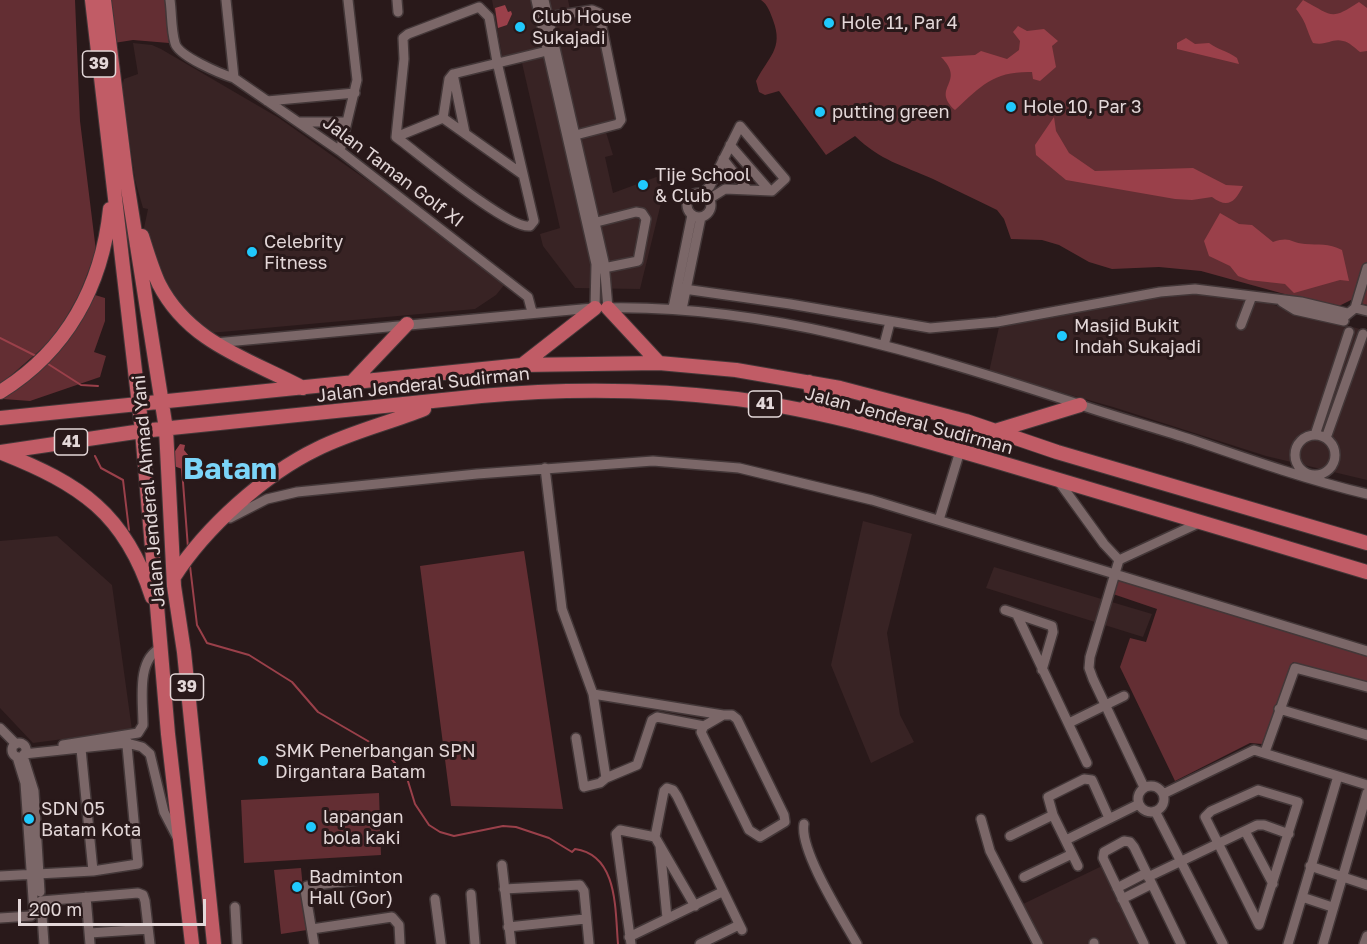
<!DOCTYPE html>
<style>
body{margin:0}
#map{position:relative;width:1367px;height:944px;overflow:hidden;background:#29191a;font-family:"Golos Text",sans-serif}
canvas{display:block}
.scale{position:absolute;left:18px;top:899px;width:188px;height:27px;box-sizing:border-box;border:3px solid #e3d7d8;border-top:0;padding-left:8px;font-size:18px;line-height:21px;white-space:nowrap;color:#e3d7d8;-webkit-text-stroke:4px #29191a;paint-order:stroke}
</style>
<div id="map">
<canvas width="1367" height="944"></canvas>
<div class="scale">200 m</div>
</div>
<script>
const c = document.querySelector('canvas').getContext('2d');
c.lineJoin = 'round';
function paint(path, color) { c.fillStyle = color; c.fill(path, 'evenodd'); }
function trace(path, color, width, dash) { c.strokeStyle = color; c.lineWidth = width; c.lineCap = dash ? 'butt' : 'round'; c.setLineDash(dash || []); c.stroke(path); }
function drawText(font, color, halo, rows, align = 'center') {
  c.font = font + ' "Golos Text",sans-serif'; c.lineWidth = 6; c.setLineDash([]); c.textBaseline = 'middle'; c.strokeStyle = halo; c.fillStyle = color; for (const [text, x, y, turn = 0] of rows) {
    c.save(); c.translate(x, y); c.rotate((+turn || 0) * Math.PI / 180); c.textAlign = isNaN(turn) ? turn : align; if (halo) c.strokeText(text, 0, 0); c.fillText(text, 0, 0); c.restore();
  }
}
paint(new Path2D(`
 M492 0H568L571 14 596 8 623 124 605 129 613 155 605 157 613 193 659 176 663 195 640 289 575 288 543 246 540 234 560 228 522 63 504 66Z
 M133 43 152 45 161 49 279 118 371 183 505 284 496 295 475 309 210 333 197 324 166 287 144 228 148 209 143 208 135 180 122 86 124 79 138 74Z
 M1197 293 1249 298 1367 331V480L1266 456 1113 407 989 372 999 327 1148 298Z
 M863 521 912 534 887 633 900 715 914 742 871 763 831 665Z
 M57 536 112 585 132 730 33 743 0 708V541Z
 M994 567 1152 614 1143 637 986 588Z
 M1102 866 1140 944H1043L1023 904Z`), '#382324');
paint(new Path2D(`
 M0 0H75L80 121 96 251 80 293 55 337 0 385Z
 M107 0H165L169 43 133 40 114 43Z
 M761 0H1367V305L1351 300 1335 308 1201 271 1159 267 1112 269 1089 262 1059 245 1042 240 1011 239 1004 219 997 210C976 200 954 189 933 179 902 165 881 161 855 136L826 155 779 91 765 95 759 92 756 81C768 57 784 49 773 20 770 12 768 5 761 0Z
 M95 295 105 298V321L94 352 106 356 100 377 30 401 3 399C48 366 69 345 95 295Z
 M524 551 563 809 451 806 420 566Z
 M1116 580 1367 655V683L1293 662 1262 744 1250 743 1175 781 1120 667 1130 638 1146 642 1157 609 1113 594Z
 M379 793 381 855 244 863 241 800Z
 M301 868 307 930 281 934 274 870Z`), '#632e33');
paint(new Path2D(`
 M1303 0C1333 16 1330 21 1359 2L1367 8V51L1360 52C1355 48 1349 42 1343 41 1332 38 1327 46 1313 43 1306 29 1307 23 1296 9Z
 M505 5 508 12 511 11 512 14 507 25 498 28 495 8Z
 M1018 26 1027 31 1044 29 1058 41 1052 46 1056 67 1040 81 1033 79 1032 72C994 71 982 85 955 110 930 87 967 83 941 57L975 55 981 51 1007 59 1019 50 1020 41 1013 32Z
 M1186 38 1195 44 1209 43C1218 50 1228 51 1237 58L1239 64 1177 49V43Z
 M1054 117 1056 131 1069 153 1095 171 1193 168 1226 185 1243 186C1235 202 1228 209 1212 197L1192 200 1175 199 1066 180 1036 155 1035 145Z
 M1220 213 1239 224 1252 225 1273 242C1291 236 1290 243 1305 244 1319 245 1328 243 1342 250L1349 281 1340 280 1294 293 1285 284 1249 280 1238 276 1230 266 1209 256 1204 241Z
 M180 444 185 445 184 450 189 456 195 457V460L182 469 174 466 175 460 171 457Z`), '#9a404a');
trace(new Path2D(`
 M0 338 38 357
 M45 362 81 385 98 386
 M95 456 101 468 123 480 129 530
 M182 469 188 548
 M190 566 197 625 207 643 249 655 292 682 318 712 385 751 407 778 415 804 429 825 440 832 454 836 503 826 516 827 549 838 572 852 575 849C618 855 615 909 618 944`), '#9a404a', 2);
const minor = new Path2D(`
 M170 0C172 14 171 29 175 43 178 56 221 74 234 78L340 151 528 297 532 312
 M226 0 234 78
 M397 0 398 12
 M536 0 596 264 595 308
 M544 0 604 262 608 308
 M479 7 489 17 497 62 534 221 530 226C509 230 418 153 396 137L404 59 403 38 408 34Z
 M542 18 592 10 599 13 621 120 618 124 572 136
 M453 74 465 133
 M267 101 355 93
 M443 118 449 79 453 74 547 51
 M443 118 522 174
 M299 122H346
 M396 137 443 118
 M730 145 770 191
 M340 151 357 80 348 0
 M723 159 747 189
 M687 205a12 12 0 1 1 24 0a12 12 0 1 1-24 0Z
 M702 194 710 186 740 126 785 179 772 191 725 189 709 199
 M589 224 636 212 642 213 646 219 638 261 599 269
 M677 288 790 304 930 328 997 322 1160 292 1195 289 1301 302 1347 313
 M1282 302 1295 310 1344 321
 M607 308C767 305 921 353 1072 402 1112 416 1153 427 1193 440 1251 460 1308 480 1367 494
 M673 308 692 215
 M1355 308 1367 268
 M682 309 701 217
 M1344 317 1355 308 1367 311
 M1241 325 1252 296
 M215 343 593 308
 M884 345 890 322
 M1315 435 1349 332
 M1295 455a20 20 0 1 1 40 0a20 20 0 1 1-40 0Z
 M1326 438 1363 334
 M545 468 562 609 593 694 723 715
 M1057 479 1104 544 1119 560
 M230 518 267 499 297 492 477 474 653 461 739 468 872 500 1367 651
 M939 520 960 451
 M1005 610 1052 626 1053 632 1042 670
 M1017 615 1087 763
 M1279 709 1367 735
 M723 715H732L737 719 784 815 785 822 760 837 749 830 701 732 704 726Z
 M1069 723 1124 696
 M0 728 16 744
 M576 738 584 787 600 783 606 778 593 694
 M12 750a7 7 0 1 1 14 0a7 7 0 1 1-14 0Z
 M63 745 138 733 143 725C143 701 136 659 161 648
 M81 749 93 871
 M1265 752 1295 668 1367 687
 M24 754 127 743 142 747 150 754 164 812 178 839
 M23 756 34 791 40 892
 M606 778 637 765 652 720 657 717 704 726
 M1138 799a13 13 0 1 1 26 0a13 13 0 1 1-26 0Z
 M1144 787 1093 679 1089 668 1090 657 1119 560 1201 522
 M1258 790 1298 802 1259 925 1205 817 1211 811Z
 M1163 794 1254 750 1367 785
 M1155 811 1223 944
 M981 819 990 851 1038 944
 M804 824C799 850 843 919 857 944
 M1245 831 1273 884
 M1010 836 1053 815
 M1066 840 1139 804
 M660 846 667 918
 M502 865 511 944
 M1078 866 1053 815 1048 797 1084 779 1092 780 1109 818
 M1310 866 1367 885
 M0 876 93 871 138 864 126 735
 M1024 877 1072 854
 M1148 877 1257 825H1264L1289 834
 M1117 888 1146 873
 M504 889 580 885 584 891 589 944
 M471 894 475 944
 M86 897 90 944
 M1302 897 1332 907
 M435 899 441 944
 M1122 899 1152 884
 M695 906 655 837 664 791 667 788 673 790 677 796 742 930
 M235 907 237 944
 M0 918 31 916 34 913 25 783 17 757
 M508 927 585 919
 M312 929 392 917 399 925 400 944
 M90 933 148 929
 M629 937 722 892
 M1094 943V944
 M44 944 41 901 138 893 143 895 145 901 150 944
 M314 944 305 890 307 886 393 876
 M631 944 616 834 620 830 655 837
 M700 944 739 925
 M1144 944 1103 858 1104 852 1124 841 1130 842 1134 847 1181 944
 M1288 944 1338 776
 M1323 944 1367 793
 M1364 944 1367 936`);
const highway = new Path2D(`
 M92 0 142 431 168 734 192 944
 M104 0 126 176 166 429 174 586 184 652 214 944
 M142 236C147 252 152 269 159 284 189 343 249 359 303 388
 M608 308 659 363
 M522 365 595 308
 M352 382 407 324
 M0 392C67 351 102 286 110 209
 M802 410 814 401 809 382
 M835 416 827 409 825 401 840 388
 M0 418 522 365 659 363 736 370 840 388 966 421 1057 452 1367 543
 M995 431 1080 405
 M0 452 142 431 481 396C567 388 652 389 737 399 825 411 910 436 995 461 1119 497 1243 535 1367 572
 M2 453C80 484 125 513 152 597
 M174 577C205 528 265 474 317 449 351 432 389 423 424 409`);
trace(minor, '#433738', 12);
trace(highway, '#433738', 16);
trace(minor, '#7b6768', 9);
trace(highway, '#c15c66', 14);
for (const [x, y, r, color] of [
 [829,23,6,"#20c9fd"],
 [520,27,6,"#20c9fd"],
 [1011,107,6,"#20c9fd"],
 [820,112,6,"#20c9fd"],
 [643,185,6,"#20c9fd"],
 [252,252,6,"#20c9fd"],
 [1062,336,6,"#20c9fd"],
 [263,761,6,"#20c9fd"],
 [29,819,6,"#20c9fd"],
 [311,827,6,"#20c9fd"],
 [297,887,6,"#20c9fd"]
]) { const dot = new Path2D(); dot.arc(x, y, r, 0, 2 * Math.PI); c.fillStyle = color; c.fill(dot); trace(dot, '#29191a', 2); }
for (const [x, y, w] of [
 [99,64,33],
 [765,404,33],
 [71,442,33],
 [187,687,33]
]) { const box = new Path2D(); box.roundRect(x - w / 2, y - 13, w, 26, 4.5); c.fillStyle = '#29191a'; c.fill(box); trace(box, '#e3d7d8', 1.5); }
drawText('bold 16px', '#e3d7d8', null, [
 ["39",99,64],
 ["41",765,404],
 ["41",71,442],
 ["39",187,687]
]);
drawText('18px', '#e3d7d8', '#29191a', [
 ["Club House",532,17],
 ["Sukajadi",532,38],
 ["Hole 11, Par 4",841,23],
 ["Hole 10, Par 3",1023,107],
 ["putting green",832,112],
 ["Tije School",655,175],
 ["& Club",655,196],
 ["Celebrity",264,242],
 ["Fitness",264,263],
 ["Masjid Bukit",1074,326],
 ["Indah Sukajadi",1074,347],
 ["SMK Penerbangan SPN",275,751],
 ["Dirgantara Batam",275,772],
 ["SDN 05",41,809],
 ["Batam Kota",41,830],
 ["lapangan",323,817],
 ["bola kaki",323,838],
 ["Badminton",309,877],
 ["Hall (Gor)",309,898]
], 'left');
drawText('18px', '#e3d7d8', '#29191a', [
 ["Jalan Taman Golf XI",393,172,37],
 ["Jalan Jenderal Sudirman",423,385,-6],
 ["Jalan Jenderal Sudirman",909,421,15],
 ["Jalan Jenderal Ahmad Yani",149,491,-95]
]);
drawText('bold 30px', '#7bd5f9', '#29191a', [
 ["Batam",230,469]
]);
</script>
